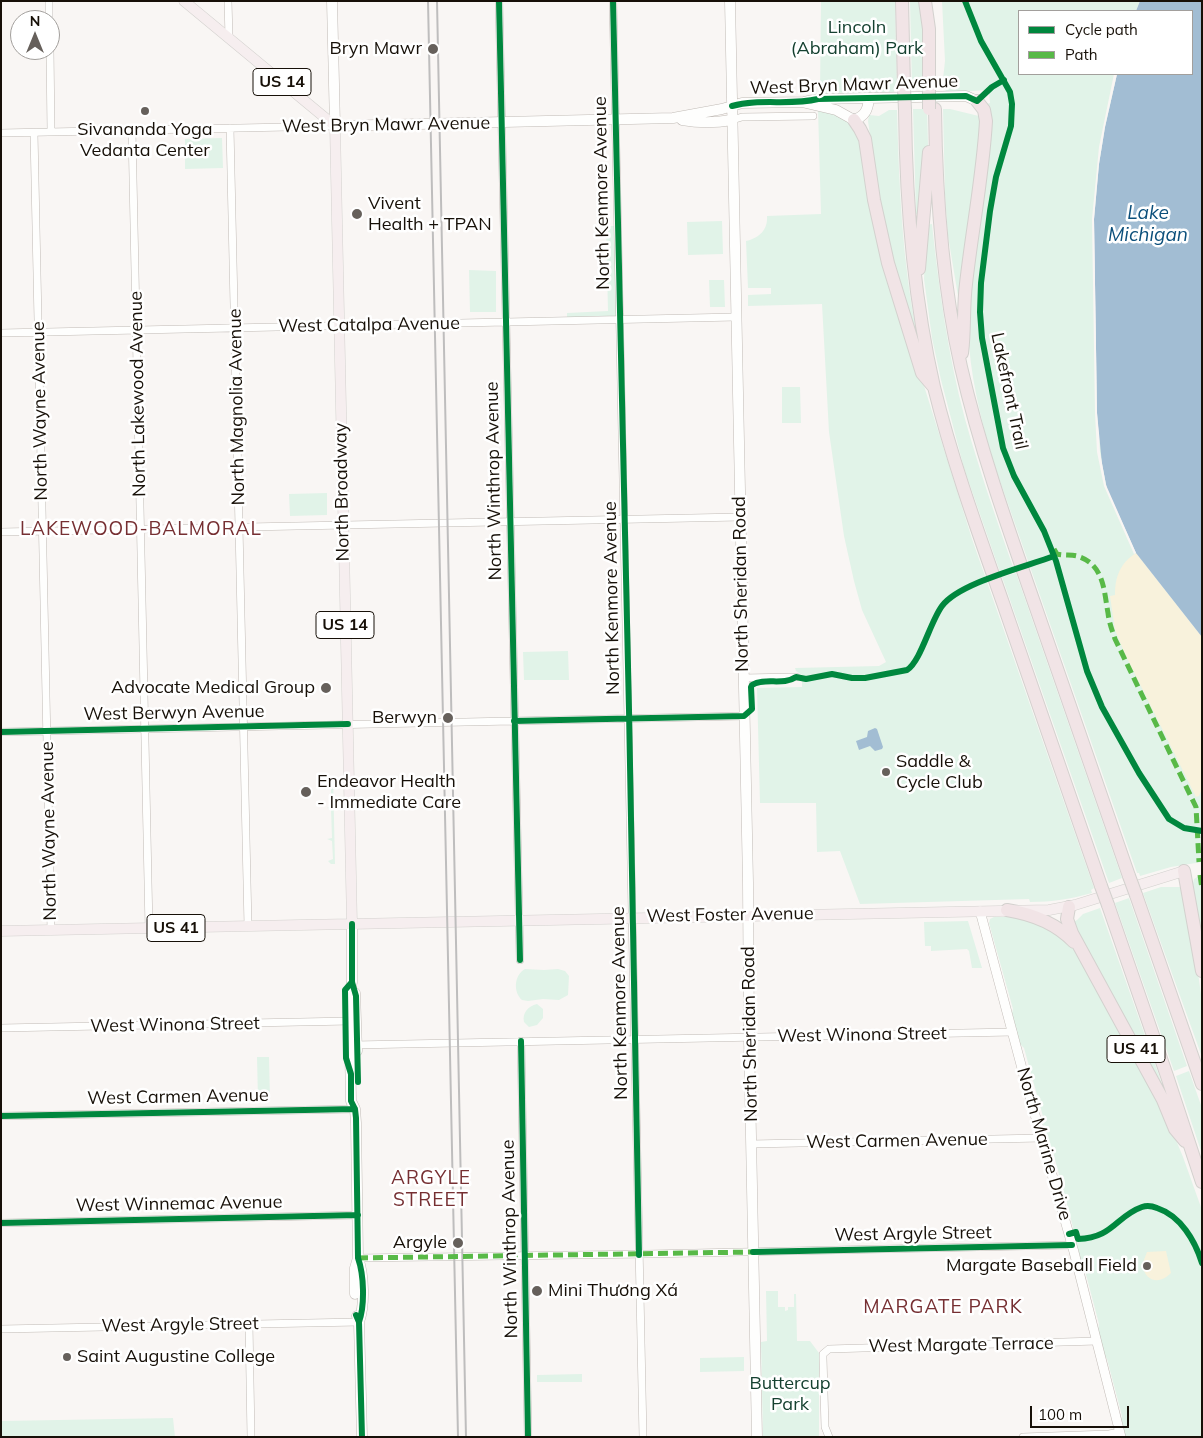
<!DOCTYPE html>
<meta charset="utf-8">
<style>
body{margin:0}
#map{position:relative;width:1203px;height:1438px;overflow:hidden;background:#f9f6f4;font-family:Mulish,sans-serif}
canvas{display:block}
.frame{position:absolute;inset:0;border:2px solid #171008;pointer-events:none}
.legend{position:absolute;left:1018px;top:10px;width:175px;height:65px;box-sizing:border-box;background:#fff;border:1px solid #a29f9c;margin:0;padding:6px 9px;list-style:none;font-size:15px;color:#171008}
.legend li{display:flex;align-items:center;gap:10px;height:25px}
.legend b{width:25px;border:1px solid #a29f9c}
.north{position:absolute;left:10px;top:10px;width:50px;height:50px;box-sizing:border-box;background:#fff;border:1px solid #a29f9c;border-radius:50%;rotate:0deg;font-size:14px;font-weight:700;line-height:20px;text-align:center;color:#171008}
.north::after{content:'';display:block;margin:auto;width:18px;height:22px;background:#66605b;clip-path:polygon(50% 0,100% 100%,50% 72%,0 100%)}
.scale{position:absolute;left:1030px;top:1406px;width:99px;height:22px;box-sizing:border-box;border:2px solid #171008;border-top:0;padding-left:6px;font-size:15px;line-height:18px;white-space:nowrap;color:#171008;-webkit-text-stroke:4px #fff;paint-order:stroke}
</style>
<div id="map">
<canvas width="1203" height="1438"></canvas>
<div class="frame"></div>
<ul class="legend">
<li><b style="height:6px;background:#00873e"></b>Cycle path</li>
<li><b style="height:6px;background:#58b947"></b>Path</li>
</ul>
<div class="north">N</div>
<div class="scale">100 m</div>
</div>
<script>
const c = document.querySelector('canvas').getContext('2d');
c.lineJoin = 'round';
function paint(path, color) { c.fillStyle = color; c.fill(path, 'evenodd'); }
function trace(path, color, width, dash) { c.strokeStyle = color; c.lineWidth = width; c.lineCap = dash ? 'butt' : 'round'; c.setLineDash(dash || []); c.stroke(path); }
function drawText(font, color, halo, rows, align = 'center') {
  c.font = font + ' Mulish,sans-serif'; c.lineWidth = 5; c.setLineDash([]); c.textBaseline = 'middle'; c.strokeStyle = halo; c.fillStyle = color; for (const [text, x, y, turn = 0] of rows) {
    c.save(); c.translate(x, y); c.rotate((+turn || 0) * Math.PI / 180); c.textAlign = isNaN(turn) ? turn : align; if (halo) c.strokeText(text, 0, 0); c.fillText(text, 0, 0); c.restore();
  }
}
paint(new Path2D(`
 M821 1H895L897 88 894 89V92L820 93Z
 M910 1H923L924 89 912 88Z
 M942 1H1140L1136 11H1019V74H1117L1102 147 1094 219 1093 255 1098 436 1136 553 1202 637V862L1171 867 1140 876 1139 873H1137L992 458C980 415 970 375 968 330L986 104 990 103 989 93 986 90 946 93 945 88H942L945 61Z
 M818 109C835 110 849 121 858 133L889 274 972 539 1094 888 1091 890 1092 893C1071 899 1052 902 1030 902L1029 899 860 904 840 851 817 852 816 803H760L757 688 802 687V675L796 671 795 668 879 666 886 662 862 610 854 581 844 536 829 432 822 304 748 306V295L771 294V288H748L746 241C759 238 768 230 767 216L821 214Z
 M913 109H927L928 144 921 214H916Z
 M943 109H950L983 117 960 308 948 236 945 195Z
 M889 110H897C899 185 902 260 917 335L886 240 881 213 868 121 869 115 879 116Z
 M222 138 223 168 185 169V139Z
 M722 221 723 254 688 255 687 222Z
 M932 224C939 290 948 355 965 419 979 469 996 518 1013 567L1000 572 964 468 941 380 932 338 924 279 926 225Z
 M606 226H617L618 317H567V313L608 311Z
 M469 270 496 271V312H470Z
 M709 280H724L725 307H710Z
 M782 387H800L801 423H782Z
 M327 493V515L290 516 289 494Z
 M1016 573 1122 878 1109 883 1002 577Z
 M568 651 569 680H524L523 652Z
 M327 776H333L335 864H331L328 861 333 859 332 841 327 839 332 838 331 809 327 808 331 806V780H327Z
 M1202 874V945L1192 888 1194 879Z
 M1161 887H1181L1197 965 1202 1002V1057L1143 893Z
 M1129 898 1187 1066 1174 1071 1115 903Z
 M1100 908 1167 1098 1071 923 1077 920 1083 914Z
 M994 917H1017L1046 925 1078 952 1171 1128 1183 1157 1202 1210V1437H1125L1121 1421 1122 1416 1107 1359C1100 1352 1097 1333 1099 1324L1083 1263 1080 1260 1072 1231 1073 1227 1052 1148 1048 1145 1042 1123 1044 1120 1024 1048 1020 1044 1012 1013 1013 1009 989 923 990 919Z
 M968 921 982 968H972L969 951 967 949 931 951V946H925L924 922Z
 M525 969 544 970 558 969 565 971 569 976 568 995 559 1000 543 999 528 1001 522 1000C513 992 514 975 525 969Z
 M537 1004 543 1009V1018L537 1025 529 1027 524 1022C522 1013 528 1006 537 1004Z
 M257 1057H269L270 1099H258Z
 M1189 1071 1202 1108V1154L1176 1076Z
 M766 1291H778V1307H785V1311L788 1310V1307H794V1294H796L797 1341H810L819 1353V1436L817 1437H763L761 1342 767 1341Z
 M744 1357V1371L700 1372V1358Z
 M582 1374V1382H537V1375Z
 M173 1418 175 1437H1V1421Z`), '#e1f3e8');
paint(new Path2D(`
 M1136 553 1202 637V789L1199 796 1196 797 1125 654 1115 630 1110 596 1115 595C1115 577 1120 563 1136 553Z
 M1166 1251 1171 1273C1159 1285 1146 1282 1142 1265L1147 1252Z`), '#f8f2dc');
paint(new Path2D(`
 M1140 1H1202V637L1136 553 1107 489 1102 464 1097 413 1094 219 1099 164 1105 127 1117 74H1192V11H1136Z
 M875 728 877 729 883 747 882 749 875 751 870 746 859 750 856 741 867 737 868 731Z`), '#a2bdd3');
paint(new Path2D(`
 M1114 74H1117L1105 127 1099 164 1094 219 1097 413 1100 452 1106 485 1136 553 1134 554 1104 486 1097 452 1095 413 1092 219 1099 147Z`), '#f9f6f4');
const minor = new Path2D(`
 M49 1V20
 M228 1 229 38
 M499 1 520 960
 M613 1 643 1437
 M50 50 51 132
 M732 120 742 117 813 116
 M230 128 248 926
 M132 131 149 928
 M1 133 335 126
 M34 133 51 930
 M1 333 736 317
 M1 532 740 517
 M743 678 796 677
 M1 732 744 716
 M1 1028 350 1021
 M521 1041 528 1437
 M354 1045 1013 1032
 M1 1116 355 1109
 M751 1144 1042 1138
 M1 1223 358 1215
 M358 1258 647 1254 1072 1245
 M249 1324 251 1437
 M1 1329 359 1322
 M829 1437 825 1427 823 1358V1354L829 1349 1097 1341
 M1023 1437 1109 1434 1120 1432`);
const tertiary = new Path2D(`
 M980 911 1024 1076 1074 1252 1121 1437`);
const secondary = new Path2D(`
 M332 1 335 126 673 118 722 109 742 103 804 102 818 99 966 96 977 101
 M730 1 748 882 749 1037 757 1437
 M806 103 836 110 854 120C865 116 868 110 869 98
 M682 120C699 123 715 123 732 120
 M352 924V982L349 996 351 1101 355 1109 356 1123 358 1258C364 1275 365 1305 359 1322
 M355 993 357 1051
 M355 1294V1268L358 1258
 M357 1316 359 1322 362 1437`);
const primary = new Path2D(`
 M184 1 335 126 352 924
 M1 931 1049 910 1075 905 1184 871`);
const motorway = new Path2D(`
 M902 1 904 88
 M925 1 929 29V88
 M935 109C936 195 942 283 961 367 980 449 1008 528 1036 608 1067 697 1098 786 1129 876
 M905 110C906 203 913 296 934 387 952 460 978 532 1003 603 1036 697 1068 792 1101 886
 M854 120 860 129 865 139 874 200 888 263 922 373 933 386
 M919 269 929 152
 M962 353C965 330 963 307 966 284 972 230 983 175 986 121L984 110 977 101
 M1184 871 1202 971
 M1136 895 1202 1084
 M1108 905 1167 1076 1202 1182
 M1069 907 1067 919 1072 933 1163 1100 1175 1129 1185 1141
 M1007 910C1032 914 1056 923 1074 942`);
trace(minor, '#c1bbb6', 8);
trace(tertiary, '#c1bbb6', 10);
trace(secondary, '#c1bbb6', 11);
trace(primary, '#d3d1ce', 11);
trace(motorway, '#d3d1ce', 14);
trace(minor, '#fefefd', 7);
trace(tertiary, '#fefefd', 9);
trace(secondary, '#fefefd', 10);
trace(primary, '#f6eeef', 10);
trace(motorway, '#f1e4e6', 12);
trace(new Path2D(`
 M428 1 458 1437
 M437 1 466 1437`), '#bebdbd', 2);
const motorwayBridge = new Path2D(`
 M904 88 905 110
 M929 88V109
 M1129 876 1136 895
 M1101 886 1108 905`);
trace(motorwayBridge, '#d3d1ce', 14, []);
trace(motorwayBridge, '#f1e4e6', 12);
trace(new Path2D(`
 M1054 549 1057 554C1065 556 1073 554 1080 557 1104 566 1104 591 1108 613 1109 622 1112 630 1115 639L1196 807 1199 862
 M1200 875 1202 889
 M358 1258 753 1252`), '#58b947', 5, [10, 5]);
trace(new Path2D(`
 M499 1 520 960
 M613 1 629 710 639 1255
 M965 1 981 41 1010 92 1012 104 1011 126 996 177 990 211 981 283 980 312 982 338 1003 448 1014 476 1044 531 1056 561 1087 671 1102 707 1139 773 1169 819 1184 828 1202 831
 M732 106C760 98 790 106 818 99L966 96 977 101 992 87 1004 80
 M514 721 744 716 752 709 751 687 752 685C765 677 783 686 796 677L806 679 832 674 852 678H865L907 670C921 661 930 622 942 606 959 583 1025 567 1054 556
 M1 732 348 724
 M352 924V982L356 996 358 1082
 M352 982 345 990 346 1058 351 1074V1101L355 1109 356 1118 358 1258C364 1275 365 1305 359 1322
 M521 1041 528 1437
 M1 1116 355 1109
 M1 1223 358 1215
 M1069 1234 1076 1232 1078 1239C1113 1238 1116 1216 1142 1207 1148 1205 1152 1206 1157 1208 1181 1216 1195 1241 1202 1263
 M753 1252 1072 1245
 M356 1315 359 1322 362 1437`), '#00873e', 6);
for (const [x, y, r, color] of [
 [433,49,6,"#66605b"],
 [145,111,5,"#66605b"],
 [357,214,6,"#66605b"],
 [326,688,6,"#66605b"],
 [448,718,6,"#66605b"],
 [886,772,5,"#66605b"],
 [306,792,6,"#66605b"],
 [458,1243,6,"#66605b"],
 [1147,1266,5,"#66605b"],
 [537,1291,6,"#66605b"],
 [67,1357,5,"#66605b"]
]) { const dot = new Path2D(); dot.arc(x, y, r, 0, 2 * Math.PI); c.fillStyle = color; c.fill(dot); trace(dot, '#fff', 2); }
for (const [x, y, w] of [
 [282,82,58],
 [345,625,58],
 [176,928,58],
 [1136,1049,58]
]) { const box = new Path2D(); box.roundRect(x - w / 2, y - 13.5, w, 27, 4); c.fillStyle = '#fff'; c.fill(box); trace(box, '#171008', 1); }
drawText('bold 16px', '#171008', null, [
 ["US 14",282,82],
 ["US 14",345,625],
 ["US 41",176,928],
 ["US 41",1136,1049]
]);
drawText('18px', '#154130', '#fff', [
 ["Lincoln",857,28],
 ["(Abraham) Park",857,49],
 ["Buttercup",790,1384],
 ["Park",790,1405]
]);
drawText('18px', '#171008', '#fff', [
 ["Bryn Mawr",422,49],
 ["Sivananda Yoga",145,130,"center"],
 ["Vedanta Center",145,151,"center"],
 ["Vivent",368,204,"left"],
 ["Health + TPAN",368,225,"left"],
 ["Advocate Medical Group",315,688],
 ["Berwyn",437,718],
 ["Saddle &",896,762,"left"],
 ["Cycle Club",896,783,"left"],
 ["Endeavor Health",317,782,"left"],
 ["- Immediate Care",317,803,"left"],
 ["Argyle",447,1243],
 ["Margate Baseball Field",1137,1266],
 ["Mini Thương Xá",548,1291,"left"],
 ["Saint Augustine College",77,1357,"left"]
], 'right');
drawText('18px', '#171008', '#fff', [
 ["West Bryn Mawr Avenue",854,85,-2],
 ["West Bryn Mawr Avenue",386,125,-1],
 ["North Kenmore Avenue",602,193,-91],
 ["West Catalpa Avenue",369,325,-1],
 ["Lakefront Trail",1009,391,78],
 ["North Lakewood Avenue",138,394,-91],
 ["North Magnolia Avenue",237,407,-91],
 ["North Wayne Avenue",40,411,-91],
 ["North Winthrop Avenue",494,481,-91],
 ["North Broadway",342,492,-91],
 ["North Sheridan Road",741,584,-91],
 ["North Kenmore Avenue",612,598,-91],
 ["West Berwyn Avenue",174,713,-1],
 ["North Wayne Avenue",49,831,-91],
 ["West Foster Avenue",730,915,-1],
 ["North Kenmore Avenue",620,1003,-91],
 ["West Winona Street",175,1025,-1],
 ["North Sheridan Road",750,1034,-91],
 ["West Winona Street",862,1035,-1],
 ["West Carmen Avenue",178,1097,-1],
 ["West Carmen Avenue",897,1141,-1],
 ["North Marine Drive",1044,1144,74],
 ["West Winnemac Avenue",179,1204,-1],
 ["West Argyle Street",913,1234,-1],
 ["North Winthrop Avenue",510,1239,-91],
 ["West Argyle Street",180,1325,-1],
 ["West Margate Terrace",961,1345,-1]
]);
drawText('italic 19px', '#0b4f7b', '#fff', [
 ["Lake",1148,213],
 ["Michigan",1148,235]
]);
c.letterSpacing = '1px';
drawText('19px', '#762f32', '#fff', [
 ["LAKEWOOD-BALMORAL",141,529],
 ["ARGYLE",431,1178],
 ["STREET",431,1200],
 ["MARGATE PARK",943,1307]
]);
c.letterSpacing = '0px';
</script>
